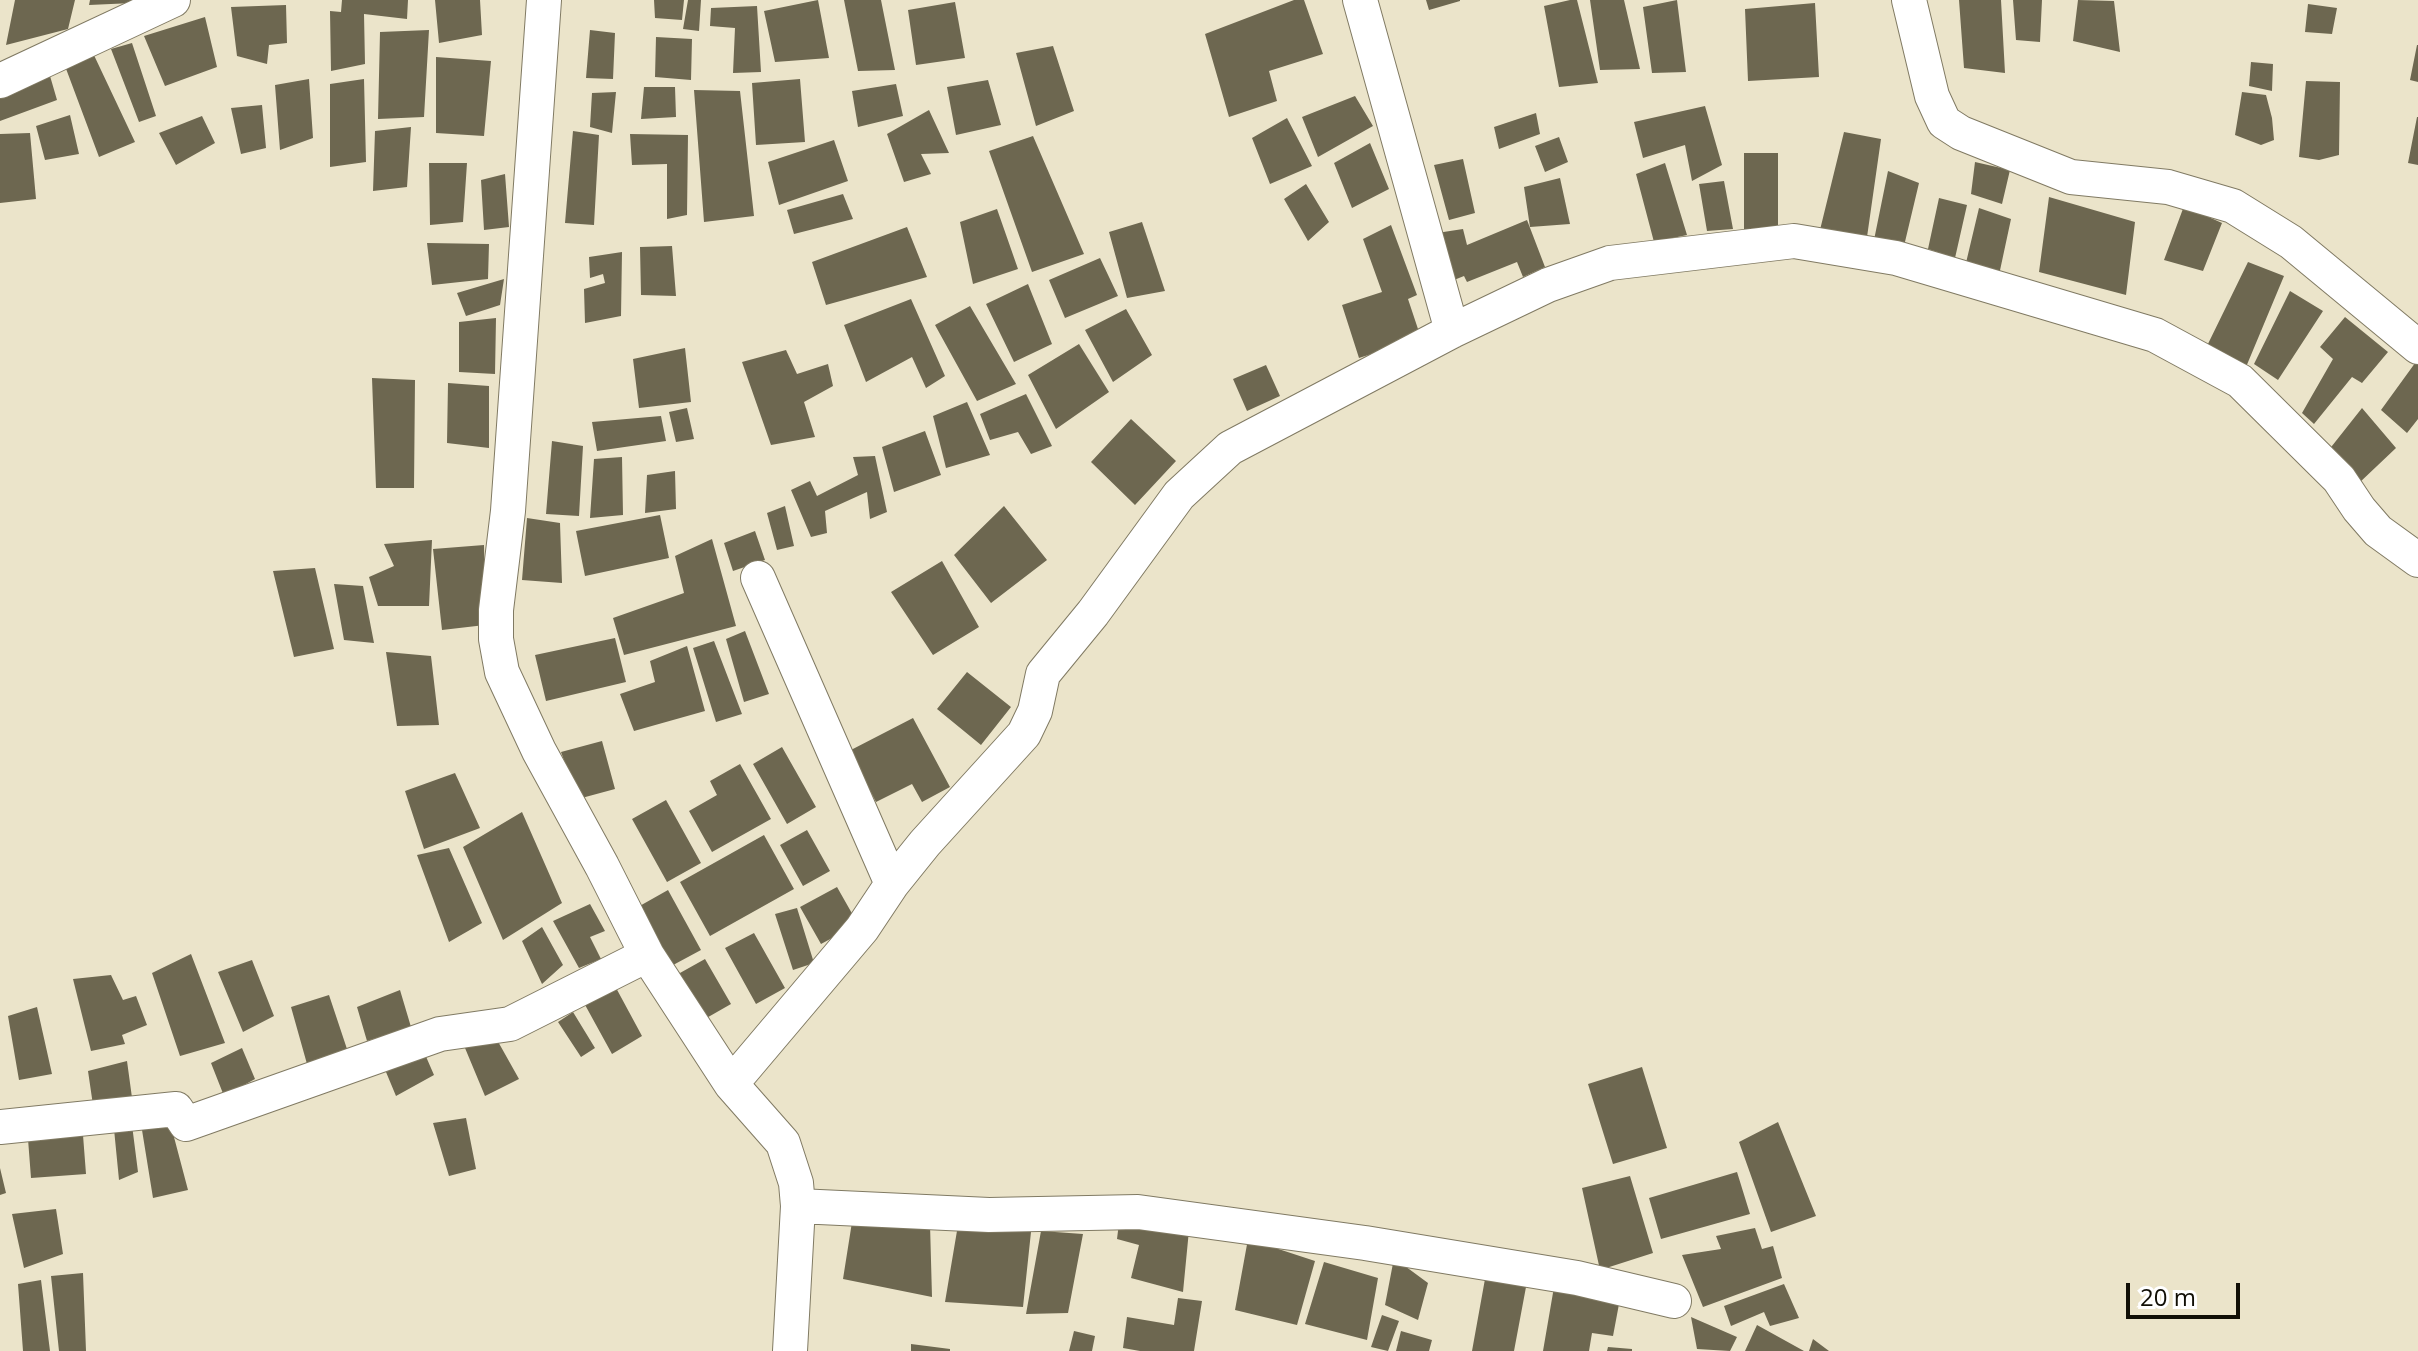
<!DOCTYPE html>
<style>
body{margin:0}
#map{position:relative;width:2418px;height:1351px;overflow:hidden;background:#ebe4ca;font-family:"Open Sans",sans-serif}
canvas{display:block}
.scale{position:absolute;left:2126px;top:1283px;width:114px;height:36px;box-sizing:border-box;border:4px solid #110f06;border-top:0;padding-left:10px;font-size:24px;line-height:28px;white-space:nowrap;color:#110f06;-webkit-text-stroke:6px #fff;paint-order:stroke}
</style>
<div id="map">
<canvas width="2418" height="1351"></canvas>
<div class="scale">20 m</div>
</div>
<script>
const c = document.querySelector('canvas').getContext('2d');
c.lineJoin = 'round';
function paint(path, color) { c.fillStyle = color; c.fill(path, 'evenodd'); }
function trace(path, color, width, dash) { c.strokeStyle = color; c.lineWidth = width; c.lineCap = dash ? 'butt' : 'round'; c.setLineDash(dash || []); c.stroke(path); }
paint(new Path2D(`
 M15 0H75L68 29 6 45Z
 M90 0H133V3L89 5Z
 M342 0H408L407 19 364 14 365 64 331 71 330 11 341 12Z
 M435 0H480L482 35 439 43Z
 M654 0H684L682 20 655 18Z
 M688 0H701L699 31 683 29Z
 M818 0 829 58 775 62 764 11Z
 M844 0H881L895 70 858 71Z
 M1294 0H1304L1323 54 1269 71 1277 101 1229 117 1205 34Z
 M1426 0H1460V1L1429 10Z
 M1570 0H1577L1598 83 1559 87 1544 6Z
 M1590 0H1624L1640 69 1600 70Z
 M1677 0 1686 72 1652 73 1643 7Z
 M1959 0H2001L2005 73 1964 68Z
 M2013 0H2042L2040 42 2016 40Z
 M2078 0 2114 1 2120 52 2073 41Z
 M955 2 965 58 916 65 908 10Z
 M1815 3 1819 77 1748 81 1745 9Z
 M2308 4 2337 8 2332 34 2305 32Z
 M286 5 287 43 269 45 267 64 237 56 231 7Z
 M757 6 761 72 733 73 735 28 710 26 711 8Z
 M205 17 217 67 165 86 144 36Z
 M429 30 424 117 378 119 380 32Z
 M590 30 615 33 613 79 586 78Z
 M656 37 692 39 691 80 655 77Z
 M132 43 156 116 139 122 111 49Z
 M2417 45H2418V82L2410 80Z
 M1053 46 1074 111 1036 126 1016 53Z
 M92 51 135 142 99 157 65 66Z
 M436 57 491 61 484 136 436 133Z
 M2251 62 2273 64 2272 91 2249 86Z
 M48 69 57 100 0 121V95Z
 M309 79 313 138 280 150 275 85Z
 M364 79 366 162 330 167V84Z
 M800 79 805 142 756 145 752 83Z
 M988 80 1001 125 956 135 947 87Z
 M2306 81 2340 82 2339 155 2319 160 2299 157Z
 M896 84 903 116 858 127 852 91Z
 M644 87H675L676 117 641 119Z
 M694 90 740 91 754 216 704 222Z
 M616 92 612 133 590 127 592 93Z
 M2242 92 2266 95 2272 118 2274 140 2261 145 2235 135Z
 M1355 96 1373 126 1318 157 1302 117Z
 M262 105 266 148 241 154 231 108Z
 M1705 106 1722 165 1692 181 1685 145 1643 158 1634 122Z
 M929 110 949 153 921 154 931 174 904 182 887 134Z
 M1536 113 1540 134 1499 149 1494 127Z
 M70 115 79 154 45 160 36 126Z
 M202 116 215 143 176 165 159 133Z
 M2417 117H2418V165L2408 163Z
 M1287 118 1312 166 1270 184 1252 138Z
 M411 127 407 187 373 191 375 131Z
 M573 131 599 135 594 225 565 223Z
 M1844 132 1881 139 1866 244 1819 234Z
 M30 133 36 199 0 203V134Z
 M630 134 688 135 687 215 667 219V164L632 165Z
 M1033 136 1084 254 1032 272 989 151Z
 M1559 137 1568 162 1545 172 1535 146Z
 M834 140 848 181 779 205 768 162Z
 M1370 143 1389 189 1352 208 1334 163Z
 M1744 153H1778V230L1744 229Z
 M1463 159 1475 213 1449 220 1434 165Z
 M1975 162 2010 170 2002 204 1971 194Z
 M429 163H467L463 222 430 225Z
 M1665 163 1687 235 1654 242 1636 174Z
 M1888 171 1919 183 1904 246 1874 240Z
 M505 174 509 227 484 230 481 180Z
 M1560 178 1570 224 1530 227 1524 187Z
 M1724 181 1733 229 1707 231 1699 184Z
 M1306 184 1329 222 1308 241 1284 199Z
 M843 194 853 219 794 234 787 210Z
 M2049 197 2135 222 2126 295 2039 272Z
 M1939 198 1967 205 1955 258 1928 249Z
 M2184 206 2222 223 2203 271 2164 260Z
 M1979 208 2011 219 1999 275 1965 267Z
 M997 209 1018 269 973 284 960 222Z
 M1527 220 1545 267 1523 277 1517 262 1467 282 1464 276 1449 282 1437 233 1463 229 1467 245Z
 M1142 222 1165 291 1127 298 1109 232Z
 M1391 225 1417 295 1408 299 1421 338 1359 358 1342 305 1382 292 1363 239Z
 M907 227 927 277 826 305 812 262Z
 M427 243 489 244 488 279 432 285Z
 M672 246 676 296 641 295 640 247Z
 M622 252 621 316 585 323 584 289 605 283 603 274 590 278 589 257Z
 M1100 258 1118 296 1065 318 1049 280Z
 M2248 262 2284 276 2246 367 2205 350Z
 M504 279 500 305 466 316 457 293Z
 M1028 284 1052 344 1014 362 986 304Z
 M2290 291 2323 311 2278 380 2254 364Z
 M911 299 945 376 926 388 912 357 866 382 844 325Z
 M970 306 1016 384 977 401 935 325Z
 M1126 309 1152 355 1113 382 1085 330Z
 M2345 317 2388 352 2362 383 2352 377 2314 424 2302 413 2333 359 2320 347Z
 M496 318 495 374 459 372V322Z
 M1079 344 1109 392 1056 429 1028 375Z
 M685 348 691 402 639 408 633 359Z
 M786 350 797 374 828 364 833 386 804 402 815 437 771 445 742 362Z
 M2418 359V419L2407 433 2381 410Z
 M1266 365 1280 396 1247 411 1233 379Z
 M372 378 415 380 414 488H376Z
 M448 383 489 386V448L447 443Z
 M1026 394 1052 446 1031 454 1018 432 990 440 980 414Z
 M967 402 990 455 946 468 933 416Z
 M687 408 694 439 676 442 669 412Z
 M2362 408 2396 448 2358 484 2328 451Z
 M661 416 666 441 597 451 592 422Z
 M1131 419 1176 461 1135 505 1091 462Z
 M925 431 941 475 894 492 882 447Z
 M552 441 583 446 579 516 546 514Z
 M875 456 887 512 870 519 867 492 825 511 827 533 811 537 791 490 810 481 817 496 858 475 853 457Z
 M622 457 623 515 590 518 594 459Z
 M675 471 676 509 645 513 647 475Z
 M785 506 794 546 777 550 767 513Z
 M1004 506 1047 560 991 603 954 555Z
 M660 515 669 558 585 576 576 531Z
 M527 518 560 523 562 583 522 580Z
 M755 531 765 560 733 571 724 543Z
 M712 539 736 626 624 655 613 618 684 593 675 556Z
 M432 540 429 606H378L369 577 394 566 384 544Z
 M484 545 485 625 442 630 433 549Z
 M942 561 979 627 933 655 891 592Z
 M315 568 334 649 294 657 273 571Z
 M334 584 363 586 374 643 344 640Z
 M745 631 769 694 744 702 726 639Z
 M615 638 626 682 546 701 535 655Z
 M714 641 742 714 716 722 693 648Z
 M687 646 705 711 634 731 620 694 655 682 650 661Z
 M386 652 431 656 439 725 397 726Z
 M967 672 1011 707 981 745 937 709Z
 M913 718 950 787 922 802 912 784 876 802 849 751Z
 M602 741 615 789 578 799 561 752Z
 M782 747 816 807 787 824 753 764Z
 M740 764 771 819 712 852 689 811 717 795 710 781Z
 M455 773 480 828 424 849 405 791Z
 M666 800 701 863 667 882 632 819Z
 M522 812 562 903 503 940 463 847Z
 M807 830 830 871 803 886 780 845Z
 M764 835 794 889 710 936 680 882Z
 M449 848 482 923 449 942 417 855Z
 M837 887 858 924 821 944 800 907Z
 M668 890 701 950 662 971 629 912Z
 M590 904 605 931 590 937 601 959 579 968 553 921Z
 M797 908 814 963 793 970 775 914Z
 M542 927 563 965 542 984 522 941Z
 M754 933 785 988 756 1004 725 948Z
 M191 954 225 1043 180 1056 152 973Z
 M705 959 731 1004 696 1024 671 978Z
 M252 960 274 1016 243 1032 218 972Z
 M111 975 123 1000 136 996 147 1025 122 1035 125 1044 91 1051 73 979Z
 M615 986 642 1036 612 1054 584 1003Z
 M400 990 411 1027 367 1041 357 1007Z
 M329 995 347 1049 307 1064 291 1007Z
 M37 1007 52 1074 19 1080 8 1016Z
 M573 1012 595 1048 581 1057 558 1022Z
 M496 1038 519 1079 485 1096 465 1048Z
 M242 1048 255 1079 224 1096 211 1063Z
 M424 1052 434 1075 396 1096 386 1072Z
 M127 1061 133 1105 94 1112 88 1071Z
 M1642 1067 1667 1148 1613 1164 1588 1084Z
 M466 1118 476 1169 449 1176 433 1123Z
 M170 1122 188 1190 153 1198 142 1130Z
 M1778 1122 1816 1216 1771 1232 1739 1142Z
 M132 1125 138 1172 119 1180 114 1129Z
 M83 1135 86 1174 31 1178 28 1139Z
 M0 1168 6 1193 0 1195Z
 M1737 1172 1750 1214 1661 1239 1649 1198Z
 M1630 1176 1653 1253 1600 1270 1582 1188Z
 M56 1209 63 1254 24 1268 12 1214Z
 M959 1219 1031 1232 1023 1307 945 1302Z
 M852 1222 930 1224 932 1297 843 1279Z
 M1119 1223 1189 1230 1183 1292 1131 1278 1139 1245 1117 1239Z
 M1755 1228 1762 1249 1773 1246 1782 1278 1703 1307 1682 1255 1721 1249 1716 1236Z
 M1041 1231 1083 1234 1068 1313 1026 1314Z
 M1248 1239 1315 1261 1297 1325 1235 1310Z
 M1394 1258 1428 1283 1418 1320 1385 1305Z
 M1324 1262 1378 1278 1367 1340 1305 1324Z
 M83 1273 86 1351H59L51 1276Z
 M1485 1279 1526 1287 1514 1351H1472Z
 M41 1280 50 1351H23L18 1284Z
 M1784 1284 1799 1318 1770 1326 1764 1312 1731 1326 1724 1306Z
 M1554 1287 1619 1304 1613 1336 1592 1333 1589 1351H1543Z
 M1178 1298 1202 1301 1194 1351H1140L1123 1348 1127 1317 1174 1325Z
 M1382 1315 1399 1321 1388 1351 1371 1347Z
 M1691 1317 1737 1337 1730 1351 1697 1349Z
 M1757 1325 1804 1351H1745Z
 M1074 1331 1095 1336 1092 1351H1069Z
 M1401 1331 1432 1340 1429 1351H1396Z
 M1813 1339 1829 1351H1809Z
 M911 1344 950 1349V1351H911Z
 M1608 1347 1632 1349V1351H1607Z`), '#6d6750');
const street = new Path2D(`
 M544 0 508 511 496 610V639L502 672 539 751 602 866 647 955 731 1084 783 1143 796 1183 798 1206 790 1351
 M1360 0 1452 331
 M1909 0 1932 96 1944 122 1961 133 2071 177 2168 187 2233 206 2291 242 2418 347
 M0 81 173 0
 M758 578 892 884
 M731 1084 862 929 892 884 925 843 1024 734 1035 711 1043 674 1093 613 1179 495 1230 448 1452 331 1548 285 1610 263 1794 241 1896 258 2155 335 2240 381 2339 479 2359 509 2378 531 2418 560
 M0 1127 176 1109 186 1124 440 1034 510 1024 647 955
 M798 1206 989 1215 1138 1212 1365 1243 1577 1278 1674 1301`);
trace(street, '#807a63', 36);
trace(street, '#fff', 34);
</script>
